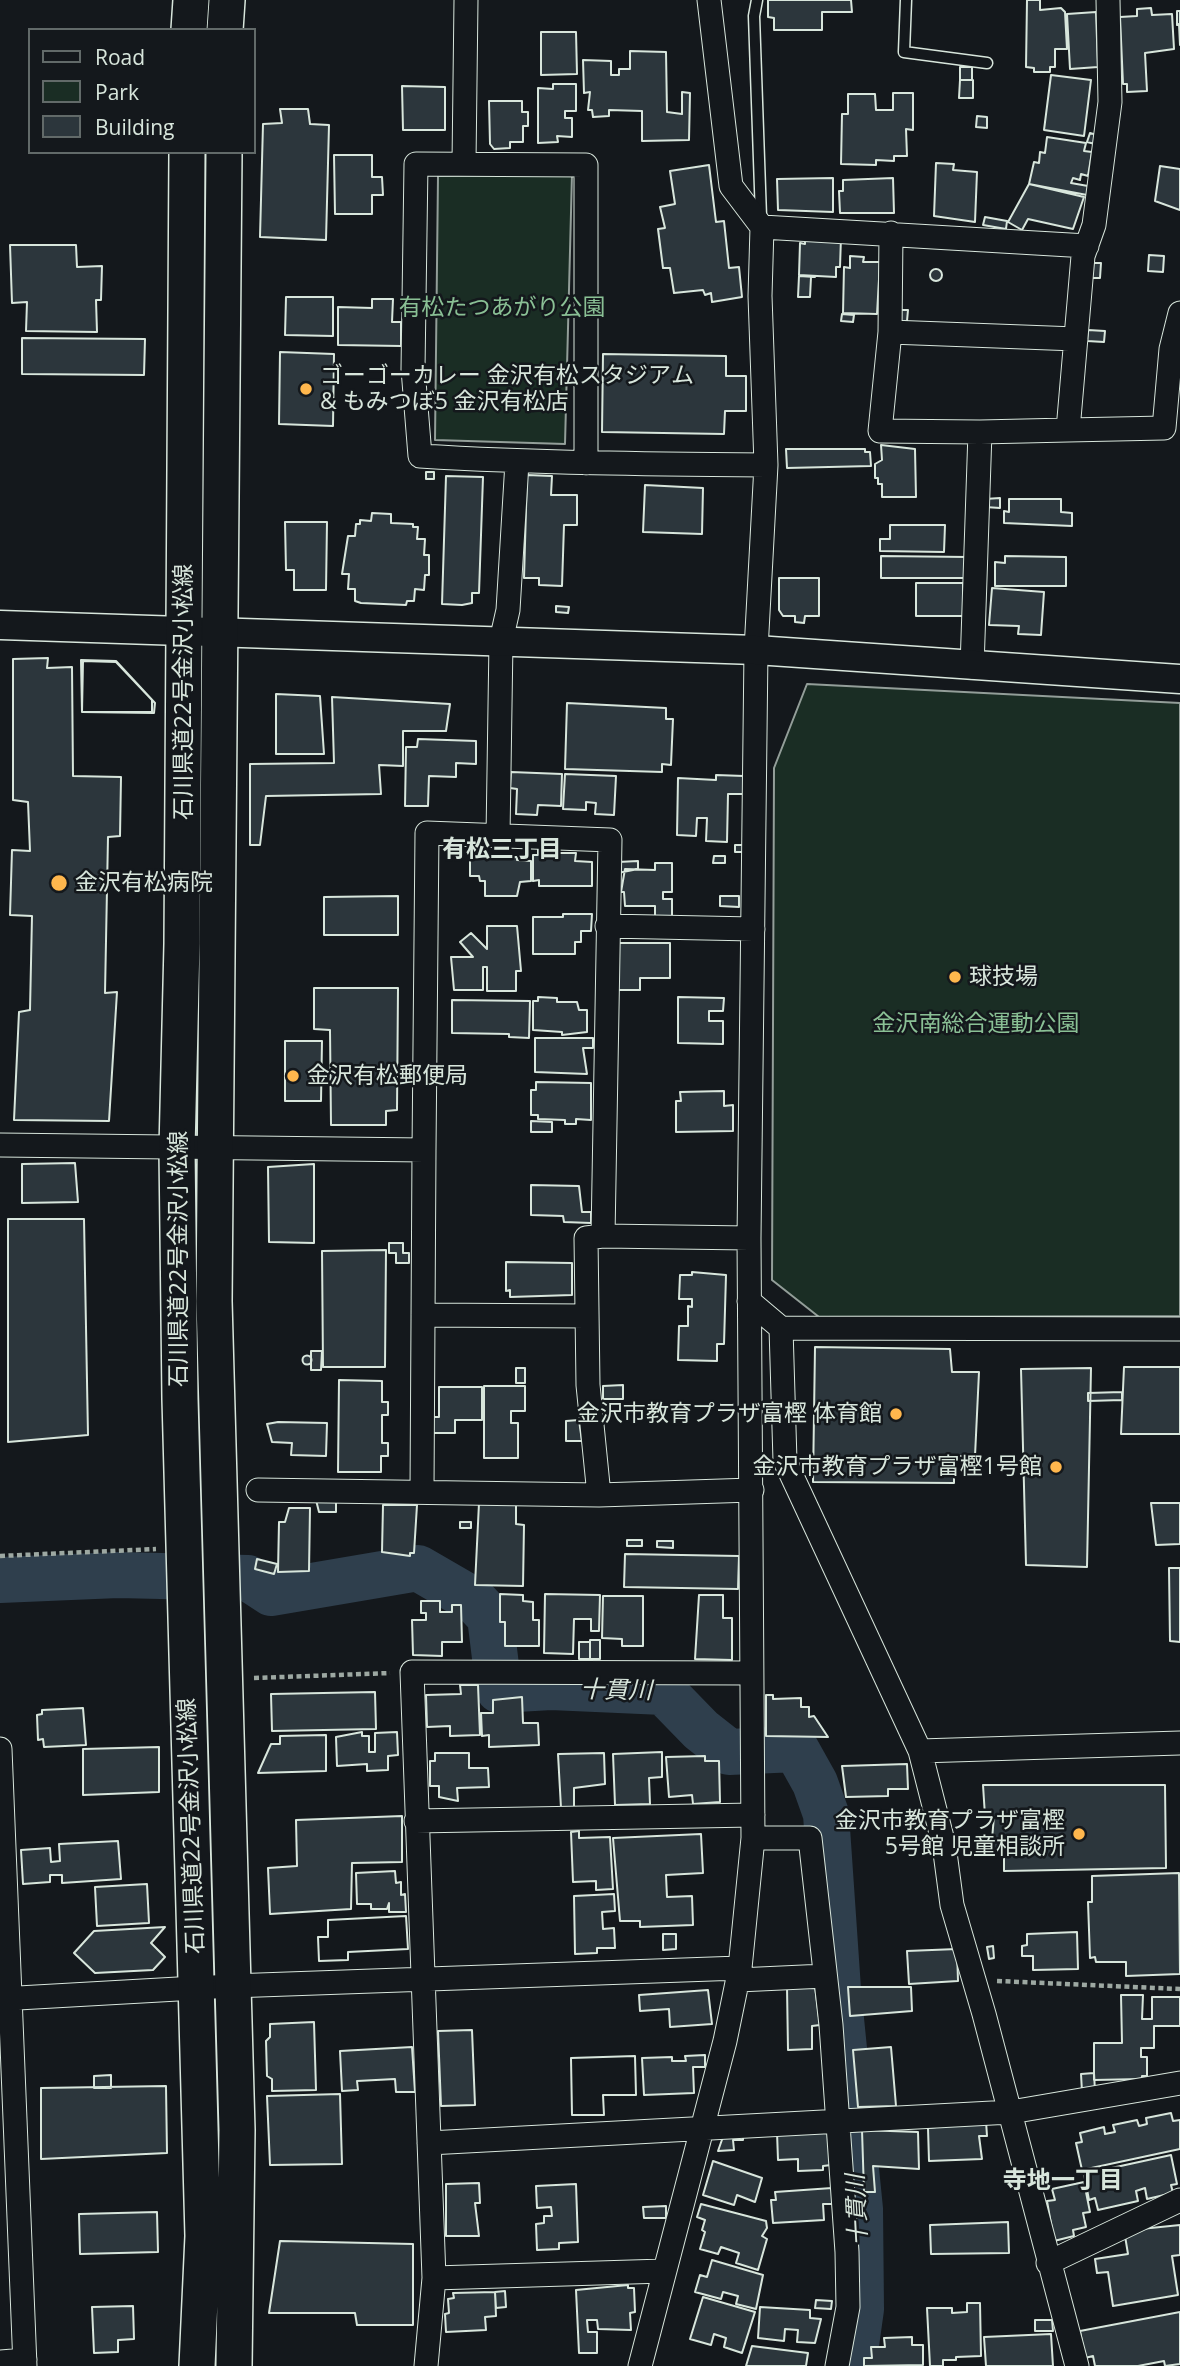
<!DOCTYPE html>
<meta charset="utf-8">
<style>
body{margin:0}
#map{position:relative;width:1180px;height:2366px;overflow:hidden;background:#14181c;font-family:"Open Sans",sans-serif}
canvas{display:block}
.legend{position:absolute;left:28px;top:28px;width:228px;height:126px;box-sizing:border-box;background:#14181c;border:2px solid #626a69;margin:0;padding:9px 12px;list-style:none;font-size:21px;color:#d8e6dc}
.legend li{display:flex;align-items:center;gap:14px;height:35px}
.legend b{width:35px;border:2px solid #626a69}
</style>
<div id="map">
<canvas width="1180" height="2366"></canvas>
<ul class="legend">
<li><b style="height:9px;background:#14181c"></b>Road</li>
<li><b style="height:19px;background:#1a2d24"></b>Park</li>
<li><b style="height:19px;background:#2c363c"></b>Building</li>
</ul>
</div>
<script>
const c = document.querySelector('canvas').getContext('2d');
c.lineJoin = 'round';
function paint(path, color) { c.fillStyle = color; c.fill(path, 'evenodd'); }
function trace(path, color, width, dash) { c.strokeStyle = color; c.lineWidth = width; c.lineCap = dash ? 'butt' : 'round'; c.setLineDash(dash || []); c.stroke(path); }
function drawText(font, color, halo, rows, align = 'center') {
  c.font = font + ' "Open Sans","Noto Sans JP",sans-serif'; c.lineWidth = 5; c.setLineDash([]); c.textBaseline = 'middle'; c.strokeStyle = halo; c.fillStyle = color; for (const [text, x, y, turn = 0] of rows) {
    c.save(); c.translate(x, y); c.rotate((+turn || 0) * Math.PI / 180); c.textAlign = isNaN(turn) ? turn : align; if (halo) c.strokeText(text, 0, 0); c.fillText(text, 0, 0); c.restore();
  }
}
const green = new Path2D(`
 M572 174 565 444 435 440 438 176Z
 M807 684 1180 703V1316L819 1317 772 1280 774 768Z`);
paint(green, '#1a2d24');
trace(green, '#939e99', 2);
trace(new Path2D(`
 M0 1580 118 1575 248 1578 271 1593 418 1568 475 1601 490 1617 499 1690 551 1687 664 1692 701 1730 729 1752 796 1749 815 1783 826 1814 838 1989 860 2209 861 2309 853 2366`), '#2f3f4d', 46);
const building = new Path2D(`
 M768 0H851L852 12H822V30H774V18L768 17Z
 M1027 0H1040V10L1061 8 1065 12 1067 49H1055V67H1050V72H1034V68L1026 67Z
 M1151 8 1152 15 1172 14 1174 49 1145 53 1147 91 1127 92V84H1123L1120 17 1137 16V9Z
 M1177 11H1180V45L1179 24 1177 25Z
 M1096 12 1098 67 1070 69 1067 14Z
 M541 32H576L577 74 541 75Z
 M630 51 666 52 667 112 682 114V92L690 93 689 140 642 141V111L609 110V116L593 117 592 110H588L590 92 584 93 583 60 611 61V75H619V69H630Z
 M960 67H972V80H960Z
 M1051 75 1091 80 1084 136 1044 130Z
 M960 80H973V98H959Z
 M553 84H576V111H565V118H572V137L557 136 558 142 538 143V88L553 89Z
 M402 86 445 87V130H403Z
 M893 93H913V130L906 129 907 156H894V161L876 160V165L841 164 842 114H848V94H875L876 110H893Z
 M489 101H522V112H528V126H523V142H510V148L494 149 490 144Z
 M280 109H308L310 124 329 125 326 240 260 237 263 124 282 123Z
 M977 116 987 117V128L976 127Z
 M1090 133 1097 135 1095 144 1087 142Z
 M1047 137 1086 143 1084 151 1092 152 1088 176 1081 174 1080 180 1073 178 1071 183 1088 186 1087 195 1029 184 1034 162 1039 163 1040 152 1045 153Z
 M334 155H372V177H382L383 195H372V214H335Z
 M936 163 954 164 953 170 977 172 975 222 934 216Z
 M709 165 716 222 724 221 729 268 739 267 742 297 712 302 711 293 705 295 703 290 674 293 670 268H663L658 229 665 228 660 207 675 204 670 171Z
 M1160 166 1180 169V210L1155 201Z
 M833 178V212L778 210 777 179Z
 M893 178 894 213H840L839 191H843V180Z
 M1029 184 1084 197 1073 229 1028 219 1022 230 1008 222Z
 M985 217 1007 221 1006 229 983 225Z
 M805 236 841 237 840 267H836V277L799 275 800 243 805 244Z
 M10 245H76L77 267 102 266 101 300H96L97 332 26 331 27 302 12 303Z
 M1149 255 1164 256 1163 272 1148 271Z
 M850 256 864 257 863 262H880L877 314 843 313 844 267 850 268Z
 M1092 263H1101L1100 278H1090Z
 M930 275a6 6 0 1 1 12 0a6 6 0 1 1-12 0Z
 M799 276 815 277H811L810 297H798Z
 M286 297H333V336L285 335Z
 M372 299H393L392 322H401V346L338 345V307L372 308Z
 M898 310H908L907 321H897Z
 M842 314 854 315 853 322 841 321Z
 M1088 330 1105 331 1104 342 1087 341Z
 M22 338 145 339 144 375 22 374Z
 M280 352 334 354 333 426 279 424Z
 M603 354 726 356V376H746V411H725L724 434 602 432Z
 M881 445 915 449 916 497H882V484H878V478H875V464L882 460Z
 M786 449H865V452H870L871 466 787 468Z
 M426 472H434V479H426Z
 M527 475 552 476 551 495H577V525H564L562 586 539 585V578H524Z
 M446 476 483 477 479 593H472V603L462 605 442 604Z
 M645 485 703 488 702 534 643 532Z
 M1000 498V508L985 507V499Z
 M1009 499H1061V512L1072 513V526L1004 523V511L1009 512Z
 M372 513 391 514V523L413 524V527H418L417 539H425L424 555H429V575H425L424 590 415 589 414 601H407L406 605 361 603 355 601V589H348L349 574H342L348 536H355L356 524H360V520L371 521Z
 M285 522H327L326 590H294V570H286Z
 M890 525H945L944 552 880 551V539H890Z
 M881 556 968 557 967 578H881Z
 M1005 556 1066 557V586H995V562L1005 563Z
 M779 578H819V616H805L804 623 795 622V616H783L779 610Z
 M916 583H963V616H916Z
 M992 588 1044 592 1041 635 1018 634 1019 626 989 625Z
 M556 606 569 607 568 613 556 612Z
 M48 658 47 668 72 667 73 776 121 777 120 836 108 837 105 993 117 992 109 1121 14 1120 19 1012 30 1010 32 916 10 915 12 850 30 851 28 802 13 800V659Z
 M81 660 116 661 155 703 154 713 82 712Z
 M83 661 116 662 152 700V712H82Z
 M276 694 320 696 324 754H276Z
 M332 697 450 704 446 731H403V766L379 765 381 794 266 796 260 845H250V764L334 763Z
 M567 703 666 708V719H673L671 765 662 764V772L565 769Z
 M418 739 476 741V764L456 763V777L429 776 428 806H405L406 747H417Z
 M511 772 562 774 561 806 538 805 537 815 516 814 517 789 510 788Z
 M565 774 616 776 614 815 595 814 596 803 586 802V810L563 809Z
 M716 775 744 776 743 794H728L727 842 706 841 707 818H697L696 836 677 835 678 778 716 780Z
 M470 844H484L483 858 517 857V860L531 861V881L520 882 517 896H485V881H480L479 876H470Z
 M735 845H744V852H735Z
 M538 848H558V853H576L575 861 592 862V886H539V880L533 881V855H538Z
 M714 856H725V863H713Z
 M638 861V869L618 873V862Z
 M655 863H672V892H663V899H672V916H655V906H625L624 892H621L625 869 655 870Z
 M398 896V935H324V897Z
 M720 896H739V907L720 906Z
 M563 914H592L591 931H581V942H575V954H533V917H563Z
 M487 926H517L521 971H516V991H487V967H483V990H454L451 957H473L460 942 471 933 487 949Z
 M616 943H670V978H640V990H612Z
 M314 988H398L397 1110 386 1111V1125H331L330 1030 314 1029Z
 M538 997 557 998V1002H577L579 1010H587V1032L562 1035V1032L533 1030V1001H538Z
 M678 997 724 998 723 1011H709V1021H723V1044L678 1043Z
 M452 1000 530 1001 529 1038 509 1037V1034L452 1033Z
 M535 1038H593V1048H583L587 1074 535 1072Z
 M285 1041H322L321 1101H285Z
 M536 1082 591 1083V1120L576 1119V1124H565V1120L538 1119V1115H531V1090H536Z
 M724 1091V1106L733 1105V1131L676 1132V1101H681L680 1092Z
 M531 1121 552 1122V1132H531Z
 M75 1163 78 1202 22 1203V1164Z
 M314 1164V1243L269 1242 268 1167Z
 M531 1185 579 1186 582 1212H591V1223L564 1222 563 1216 531 1215Z
 M8 1219H84L88 1435 8 1442Z
 M389 1243H403V1253H409V1263H396V1253H389Z
 M386 1250 385 1367H323L322 1251Z
 M506 1262 572 1263V1295L510 1297V1290L506 1291Z
 M692 1272 726 1275 724 1344H717V1361L678 1360 679 1326H688V1306L692 1307V1299H679L680 1275H692Z
 M815 1347 950 1349 952 1372H979L975 1456H954V1483L813 1482Z
 M311 1351H322L321 1370H311Z
 M302.5 1360a4.5 4.5 0 1 1 9 0a4.5 4.5 0 1 1-9 0Z
 M1124 1367H1180V1434H1121Z
 M516 1368H525V1383H516Z
 M1091 1368 1087 1567 1026 1565 1021 1369Z
 M339 1380 382 1381V1402H388V1415H382V1443H388V1456H381V1472H338Z
 M623 1385V1399H603V1386Z
 M484 1386H525V1411H511V1423H518V1458H484Z
 M439 1387H482V1420H455V1433H433V1417H439Z
 M1122 1392V1400L1088 1401V1393Z
 M579 1420 582 1441H566V1421Z
 M278 1422 327 1423 326 1456 291 1455 292 1443 272 1442 267 1424Z
 M316 1500H336V1512H319Z
 M479 1503 516 1504V1524L524 1525 523 1586 475 1585Z
 M1151 1503H1180V1544L1156 1545Z
 M383 1505H417L414 1553H410V1556L382 1552Z
 M289 1508H310L309 1571 278 1572 279 1522H285Z
 M460 1522H471V1528H460Z
 M627 1540H642V1546H627Z
 M657 1541H673V1548L657 1547Z
 M625 1554 739 1556 738 1589 624 1587Z
 M257 1559 277 1564 274 1574 255 1569Z
 M1169 1568H1180V1642L1170 1641Z
 M500 1594 523 1595V1601L533 1602V1620H539V1646H505V1622H500Z
 M545 1594 600 1595 599 1631H591V1619H574L573 1654 544 1653Z
 M699 1595H723V1618H732V1660L695 1659Z
 M603 1596H643V1646H622V1639L602 1638Z
 M421 1601H440V1612H452V1605H461L462 1642H442V1656L413 1655 412 1620H426V1613H421Z
 M590 1640H600V1659H590Z
 M579 1642H590V1659H579Z
 M460 1685H478L480 1735 450 1736V1726L427 1727 426 1695 461 1694Z
 M375 1692 376 1729 272 1731 271 1694Z
 M766 1695H773V1699L801 1698V1707H809V1717L814 1716 828 1737 766 1736Z
 M522 1697 523 1723H538L539 1745 489 1747V1735L482 1736 481 1713H493V1700Z
 M83 1708 86 1745 44 1747 43 1739 38 1740 37 1715 42 1714V1710Z
 M362 1732V1736H369V1752H375V1733L397 1732 398 1755 388 1756V1770L367 1771V1764L337 1766 336 1737Z
 M326 1735V1771L258 1773 271 1744H280V1736Z
 M159 1747V1792L83 1795V1749Z
 M662 1752V1777L649 1778 650 1804 615 1805 613 1754Z
 M435 1753H469V1768H488L489 1787 457 1788 458 1801 439 1797V1786H430V1761H435Z
 M604 1753 605 1784 574 1788V1807L561 1808 558 1754Z
 M705 1756V1761H719L720 1802 693 1804 692 1795 669 1797 666 1757Z
 M907 1764 908 1789H888V1796L846 1797 842 1766Z
 M983 1785H1165L1166 1868 1004 1871V1853L991 1851 994 1816H985Z
 M402 1816V1862L352 1863 351 1909 270 1914 268 1868 297 1866 296 1820Z
 M579 1831V1838L610 1837 613 1889 596 1890V1881L573 1882 571 1832Z
 M701 1834 703 1873 666 1875 667 1897 692 1896 693 1925 640 1927V1921H620L613 1838Z
 M118 1841 121 1879 62 1883V1875H50V1882L23 1884 21 1850 50 1848 51 1862 60 1861 59 1844Z
 M395 1871 396 1883 401 1882V1895L405 1894 406 1912H389V1903L387 1909H371V1904H357L356 1873Z
 M1179 1873 1180 1974 1126 1976V1962H1096L1095 1957 1090 1958 1088 1902H1092V1876Z
 M147 1884 149 1923 97 1926 95 1887Z
 M614 1894 615 1911 602 1912 603 1929 614 1928 615 1948H597V1953L575 1954 574 1896Z
 M406 1916 408 1949 348 1952V1960L319 1961 318 1937H328V1920Z
 M406 1916 408 1949 348 1952V1960L319 1961 318 1937H328V1920Z
 M165 1927 151 1943 165 1957 153 1970 95 1973 74 1953 94 1931Z
 M1077 1932 1078 1969 1033 1970V1956H1022V1946L1027 1945V1934Z
 M663 1934H676V1949L663 1950Z
 M993 1946 994 1958 989 1959 987 1947Z
 M957 1949 958 1981 909 1984 907 1951Z
 M815 1986 820 2025 812 2026V2049L788 2050 787 1987Z
 M848 1987H911L912 2011 850 2016Z
 M708 1990 712 2024 670 2027 669 2009 640 2011 639 1995Z
 M1121 1995H1143L1142 2019H1152V1997H1180V2026H1154V2048H1141V2057H1147V2076H1142V2079L1094 2080V2043H1122Z
 M314 2022 316 2090 272 2091V2079L267 2076 266 2041 270 2037V2024Z
 M472 2030 475 2105 441 2106 438 2031Z
 M412 2047 415 2092H396L395 2079 357 2081 358 2090 342 2091 340 2051Z
 M891 2047 896 2106 858 2107 853 2050Z
 M705 2055V2067H693L694 2093 644 2095 642 2058 672 2057V2061H686L685 2056Z
 M635 2056 636 2095H603L604 2115H572L571 2058Z
 M635 2056 636 2095H603L604 2115H572L571 2058Z
 M1094 2073 1095 2091 1082 2092 1081 2074Z
 M111 2075V2088H94V2076Z
 M166 2086 167 2153 41 2159V2088Z
 M340 2094 342 2164 270 2165 267 2096Z
 M1171 2113 1173 2121 1180 2120V2149L1082 2170 1076 2143 1082 2142 1080 2133 1104 2127 1105 2134 1115 2132 1113 2125 1137 2120 1139 2126 1147 2124 1146 2118Z
 M986 2121 987 2136H979L982 2159 929 2161 928 2128Z
 M829 2129 831 2165 823 2166V2170L798 2171V2159L778 2160 777 2132Z
 M862 2130 918 2132 919 2169 873 2166 875 2192H864Z
 M743 2133V2140H733L734 2150 718 2151 724 2134Z
 M1171 2155 1177 2184 1171 2185 1173 2193 1147 2199 1145 2188 1136 2191 1138 2201 1098 2210 1095 2198 1089 2200 1084 2174Z
 M713 2161 762 2178 755 2202 737 2195 734 2205 703 2195Z
 M1084 2182 1090 2212 1083 2213 1086 2227 1073 2230 1074 2236 1054 2241 1047 2201 1055 2200 1052 2189Z
 M479 2183 480 2203H475L479 2236H446V2184Z
 M576 2184 578 2242 559 2243V2249L537 2250 536 2224 544 2223V2216H552L551 2207 537 2208 536 2186Z
 M832 2188 833 2204H823L824 2220 773 2223 771 2200H776L775 2192Z
 M701 2204 766 2221 767 2228 762 2236 767 2239 758 2270 736 2263 739 2253 721 2247 718 2254 700 2249 705 2232 702 2230 705 2220 697 2217Z
 M666 2206V2218H644L643 2207Z
 M157 2212 158 2252 80 2254 79 2214Z
 M1008 2222 1009 2253 931 2254 930 2225Z
 M1180 2225V2255L1172 2256 1178 2295 1113 2306 1108 2272 1097 2273 1095 2259 1128 2254 1125 2236 1141 2229Z
 M280 2241 413 2244V2325H357L355 2313H269Z
 M712 2260 763 2275 756 2309 736 2304 738 2296 723 2292 721 2299 695 2292 700 2275 707 2277Z
 M628 2285V2288H634L635 2312 630 2313 631 2330 598 2329 597 2320H587L588 2332H597V2353H579L576 2290Z
 M505 2291 506 2307 496 2308 495 2292Z
 M495 2292 496 2316 485 2317 486 2330 446 2332 445 2314 449 2313 448 2299 454 2298 453 2293Z
 M703 2297 755 2312 742 2353 724 2347 726 2338 714 2334 711 2345 690 2339Z
 M816 2300 832 2301 831 2309 815 2308Z
 M967 2303H980L981 2356 956 2357V2360H943V2366H930L927 2308H952V2313L967 2312Z
 M133 2306 134 2339 118 2340V2352L94 2353 92 2307Z
 M760 2307 810 2310V2318L821 2319 815 2343 797 2342 798 2330 785 2329 784 2341 758 2338Z
 M1180 2312V2364L1165 2366 1164 2361 1138 2366H1095L1093 2356 1085 2358 1080 2331Z
 M1035 2320H1052L1053 2331H1035Z
 M1051 2334 1053 2366H986L984 2337Z
 M912 2337V2345H923V2365L864 2366V2358H872L871 2347H885L884 2338Z
 M752 2346 808 2353 806 2366H746Z`);
paint(building, '#2c363c');
trace(building, '#d8e6dc', 2);
const service = new Path2D(`
 M757 0 754 16 761 217
 M906 0 904 52 987 63`);
const minor = new Path2D(`
 M464 163 466 0
 M762 227 1087 246
 M891 233 890 332 880 431 980 432
 M890 332 1076 339
 M1068 430 1164 428 1171 349 1180 313
 M586 463V165L416 164 413 369 420 456C536 463 651 464 766 465
 M972 667 980 432 1068 430 1083 256 1094 225 1110 102 1108 0
 M498 836 501 641 508 610 517 462
 M607 926 753 929
 M0 1145 424 1150 427 833 610 840 603 1236 586 1238 588 1385 599 1495
 M603 1236 749 1238
 M749 1301 781 1328 1180 1329
 M423 1315 587 1316
 M781 1328 785 1461 920 1751 944 1845 952 1905 984 2014 1077 2366
 M258 1490 599 1495 752 1490
 M422 1490 424 1150
 M0 1749 25 2366
 M920 1751 1180 1743
 M416 1821 753 1815
 M753 1838H810L831 2025 847 2252 848 2307 837 2366
 M738 1980 825 1976
 M0 1999 231 1986 740 1968
 M429 2143 1011 2112 1180 2083
 M1048 2263 1180 2200
 M664 2271 434 2278 412 1672 751 1673
 M0 2362 25 2360
 M426 2366 434 2278
 M640 2366 725 2041 740 1968 753 1838 749 1238 756 650 766 465 760 296 762 227 731 186 709 0`);
const tertiary = new Path2D(`
 M0 625 756 650 1180 679`);
const primary = new Path2D(`
 M189 30 191 0
 M225 30 227 0
 M187 152 182 944 177 1149 180 1399 203 2236 197 2366
 M224 152 214 1301 237 2130 234 2366`);
trace(service, '#d8e6dc', 13);
trace(minor, '#d8e6dc', 25);
trace(tertiary, '#d8e6dc', 31);
trace(primary, '#d8e6dc', 38);
trace(new Path2D(`
 M0 1556 156 1549
 M254 1678 390 1673
 M997 1981 1180 1989`), '#9da8a2', 4.5, [5, 3.5]);
trace(service, '#14181c', 10);
trace(minor, '#14181c', 23);
trace(tertiary, '#14181c', 28);
trace(primary, '#14181c', 35);
for (const [x, y, r, color] of [
 [306,389,7,"#ffb74d"],
 [59,883,9,"#ffb74d"],
 [955,977,7,"#ffb74d"],
 [293,1076,7,"#ffb74d"],
 [896,1414,7,"#ffb74d"],
 [1056,1467,7,"#ffb74d"],
 [1079,1834,7,"#ffb74d"]
]) { const dot = new Path2D(); dot.arc(x, y, r, 0, 2 * Math.PI); c.fillStyle = color; c.fill(dot); trace(dot, '#14181c', 2.5); }
drawText('23px', '#8ac095', '#14181c', [
 ["有松たつあがり公園",502,308],
 ["金沢南総合運動公園",976,1024]
]);
drawText('23px', '#d8e6dc', '#14181c', [
 ["ゴーゴーカレー 金沢有松スタジアム",320,376],
 ["& もみつぼ5 金沢有松店",320,402],
 ["金沢有松病院",75,883],
 ["球技場",969,977],
 ["金沢有松郵便局",307,1076],
 ["金沢市教育プラザ富樫 体育館",882,1414,"right"],
 ["金沢市教育プラザ富樫1号館",1042,1467,"right"],
 ["金沢市教育プラザ富樫",1065,1821,"right"],
 ["5号館 児童相談所",1065,1847,"right"]
], 'left');
drawText('23px', '#d8e6dc', '#14181c', [
 ["石川県道22号金沢小松線",184,692,-90],
 ["石川県道22号金沢小松線",179,1259,-90],
 ["石川県道22号金沢小松線",192,1826,-92]
]);
drawText('bold 24px', '#d8e6dc', '#14181c', [
 ["有松三丁目",502,850],
 ["寺地一丁目",1063,2181]
]);
drawText('italic 24px', '#d8e6dc', '#14181c', [
 ["十貫川",616,1691,1],
 ["十貫川",858,2210,-93]
]);
</script>
